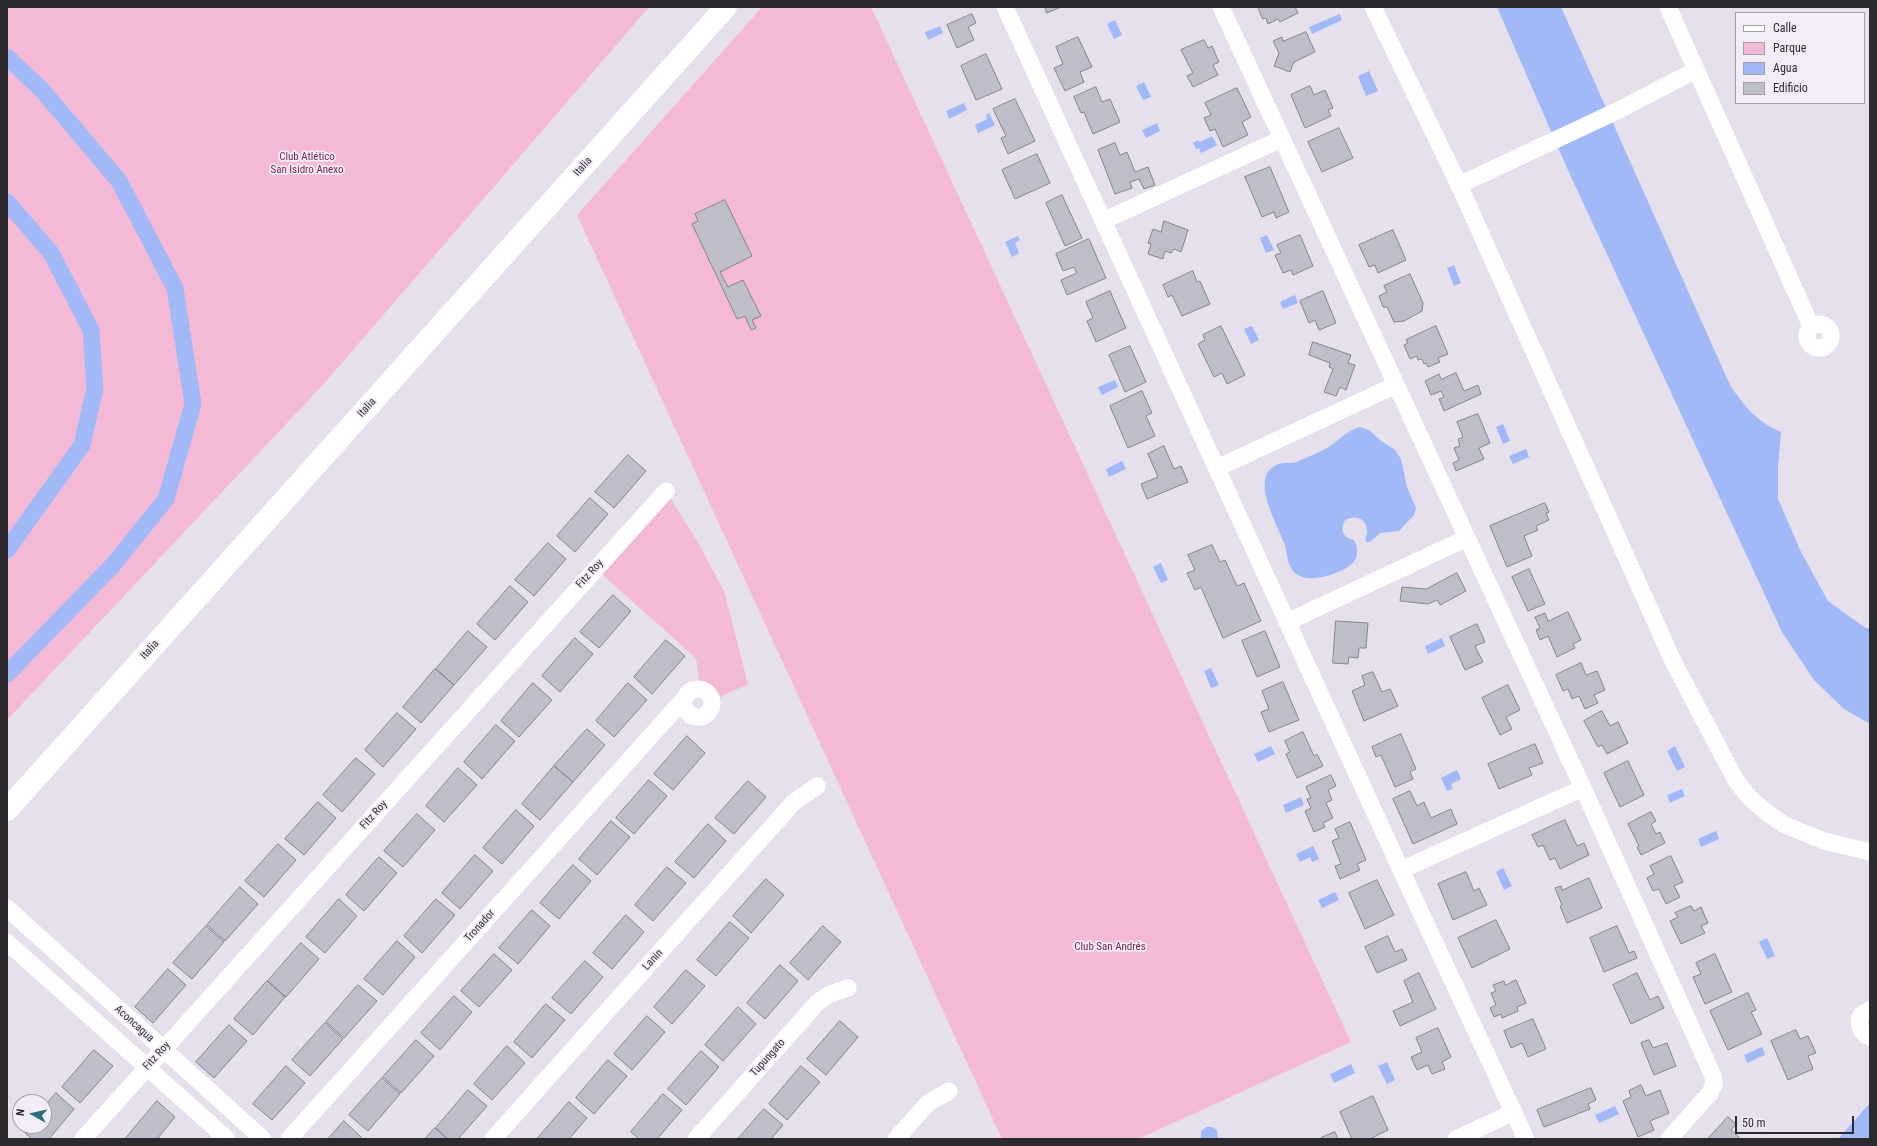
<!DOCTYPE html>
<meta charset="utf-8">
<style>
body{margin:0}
#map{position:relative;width:1877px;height:1146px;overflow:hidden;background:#e6dfec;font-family:"Roboto Condensed",sans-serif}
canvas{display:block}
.frame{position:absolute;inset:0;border:8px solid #2d2a2f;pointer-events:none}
.legend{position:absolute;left:1735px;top:12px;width:130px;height:92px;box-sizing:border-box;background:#f3edfa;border:1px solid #a49fa9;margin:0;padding:5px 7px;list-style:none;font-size:12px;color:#2d2a2f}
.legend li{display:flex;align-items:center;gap:8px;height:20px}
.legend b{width:20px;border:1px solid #a49fa9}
.north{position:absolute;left:12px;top:1094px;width:40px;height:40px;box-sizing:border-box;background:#f3edfa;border:1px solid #a49fa9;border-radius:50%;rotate:278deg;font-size:11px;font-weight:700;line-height:16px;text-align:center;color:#2d2a2f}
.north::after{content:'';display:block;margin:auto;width:14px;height:18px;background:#28717b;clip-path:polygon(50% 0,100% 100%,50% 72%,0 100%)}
.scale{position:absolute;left:1735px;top:1116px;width:119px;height:18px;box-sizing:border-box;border:2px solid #2d2a2f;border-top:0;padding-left:5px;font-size:12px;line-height:14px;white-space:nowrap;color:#2d2a2f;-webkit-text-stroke:3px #f3edfa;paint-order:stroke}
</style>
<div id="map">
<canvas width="1877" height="1146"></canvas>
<div class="frame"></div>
<ul class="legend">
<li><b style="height:5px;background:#fff"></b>Calle</li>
<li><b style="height:11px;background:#f4bad5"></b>Parque</li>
<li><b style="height:11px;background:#a2b9f8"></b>Agua</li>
<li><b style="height:11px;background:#bebdca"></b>Edificio</li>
</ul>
<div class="north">N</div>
<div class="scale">50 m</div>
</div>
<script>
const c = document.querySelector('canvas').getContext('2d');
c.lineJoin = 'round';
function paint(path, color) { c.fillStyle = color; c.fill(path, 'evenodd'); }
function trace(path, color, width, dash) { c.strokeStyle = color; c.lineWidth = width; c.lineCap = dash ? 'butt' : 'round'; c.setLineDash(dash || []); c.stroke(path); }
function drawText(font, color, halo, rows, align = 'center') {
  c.font = font + ' "Roboto Condensed",sans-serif'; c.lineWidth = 3.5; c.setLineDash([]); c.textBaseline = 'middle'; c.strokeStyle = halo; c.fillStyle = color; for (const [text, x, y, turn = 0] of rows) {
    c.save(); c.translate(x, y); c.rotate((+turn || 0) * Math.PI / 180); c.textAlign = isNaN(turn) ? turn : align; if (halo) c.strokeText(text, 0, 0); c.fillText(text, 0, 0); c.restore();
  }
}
paint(new Path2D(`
 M7 7H649L322 386 7 720Z
 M762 7H871L1351 1042 1138 1139H1002L577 215Z
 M666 491 697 541 724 591 748 684 713 700 708 692 700 688 696 658 595 568Z`), '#f4bad5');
paint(new Path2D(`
 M1497 7H1561L1730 385C1745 407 1756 421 1781 432L1778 467V499L1801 552 1828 601 1864 627 1870 629V724L1844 709 1814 680 1782 632 1567 168Z
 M1340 14 1342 20 1312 34 1309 27Z
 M1115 20 1122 35 1114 39 1107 24Z
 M940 26 943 33 928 40 925 32Z
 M1369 71 1378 91 1366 96 1358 76Z
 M1144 82 1151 97 1143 100 1136 86Z
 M964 103 967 110 949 119 946 111Z
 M989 113 995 125 978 133 975 125 987 119 986 115Z
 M1157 123 1160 131 1146 138 1142 130Z
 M1212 136 1217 145 1201 153 1199 148 1196 149 1193 143 1198 140 1200 142Z
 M1267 235 1274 250 1266 253 1260 238Z
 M1018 236 1020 240 1015 243 1019 253 1012 257 1005 242Z
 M1454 265 1461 283 1454 286 1447 268Z
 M1295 295 1298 303 1283 309 1280 302Z
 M1252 326 1259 340 1251 344 1244 329Z
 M1115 380 1118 387 1102 395 1098 387Z
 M1503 424 1510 441 1503 444 1496 427Z
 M1360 427 1369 430 1380 440 1395 450 1401 459 1407 487 1416 508 1414 515 1399 531 1380 533 1370 542H1366C1364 537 1368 535 1367 530 1366 517 1354 515 1345 520 1340 530 1342 537 1354 540 1357 546 1359 554 1355 560 1348 572 1313 583 1300 576 1285 569 1289 553 1283 540 1276 522 1248 474 1279 464 1284 462 1291 464 1297 462 1304 459 1312 455 1319 452 1335 446 1344 431 1360 427Z
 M1526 449 1529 457 1513 464 1509 456Z
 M1122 461 1126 469 1109 477 1106 469Z
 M1161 563 1168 580 1161 583 1153 567Z
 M1442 638 1445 646 1428 654 1425 646Z
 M1211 668 1219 685 1211 688 1204 671Z
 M1271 746 1275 754 1258 762 1254 754Z
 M1675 746 1685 767 1677 771 1667 751Z
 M1457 770 1461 779 1451 784 1453 789 1447 791 1441 778Z
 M1682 789 1685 796 1670 803 1667 795Z
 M1301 797 1304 805 1286 813 1283 805Z
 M1716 831 1719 839 1701 847 1698 839Z
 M1313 846 1319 859 1312 862 1310 857 1300 862 1296 854Z
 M1503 868 1512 886 1504 890 1496 872Z
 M1335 892 1339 900 1322 908 1318 900Z
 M1767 938 1775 956 1767 959 1759 942Z
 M1762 1047 1765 1055 1747 1063 1744 1055Z
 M1387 1062 1395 1080 1387 1084 1378 1066Z
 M1351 1064 1355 1073 1334 1083 1330 1074Z
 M1870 1103V1139H1838Z
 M1615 1106 1619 1114 1599 1123 1595 1115Z
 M1206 1127H1212L1217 1130 1218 1139H1201V1131Z`), '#a2b9f8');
trace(new Path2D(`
 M7 57 42 90 119 181 175 288 193 404 166 499 113 565 7 674
 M7 202 51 253 91 330 95 388 82 445 7 550`), '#a2b9f8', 17);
const building = new Path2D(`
 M1045 7H1061L1047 13Z
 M1258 7H1295L1298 13 1280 22 1278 19 1268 24 1266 18 1263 19Z
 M972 14 976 23 968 27 974 40 957 48 947 25Z
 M1306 32 1315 52 1294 62 1290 72 1274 66 1279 53 1273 41 1282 37 1283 41Z
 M1078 37 1092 67 1080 72 1084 82 1065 91 1054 68 1063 64 1056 47Z
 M1204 40 1208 48 1212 46 1219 62 1213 65 1218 75 1193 87 1187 76 1193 73 1181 50Z
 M986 54 1002 89 976 100 961 66Z
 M1310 86 1314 95 1325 90 1333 108 1328 110 1331 116 1305 128 1291 95Z
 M1096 87 1102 102 1110 99 1120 122 1093 134 1084 112 1081 113 1074 97Z
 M1237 88 1251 117 1242 122 1248 135 1223 147 1215 129 1210 131 1204 118 1211 115 1205 103Z
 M1015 99 1035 141 1008 154 1001 138 1006 136 993 109Z
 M1339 128 1353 158 1322 172 1308 142Z
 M1115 143 1120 155 1127 152 1135 172 1148 167 1155 185 1144 189 1139 179 1130 182 1132 188 1115 194 1098 150Z
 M1037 154 1050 183 1015 199 1002 170Z
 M1270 167 1289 212 1276 218 1274 212 1262 217 1245 177Z
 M1062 195 1082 238 1065 246 1046 203Z
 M725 200 752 256 720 272 728 287 743 280 761 316 752 320 756 328 751 330 745 316 737 319 692 224 698 221 695 214Z
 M1164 221 1188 230 1181 252 1174 249 1171 253 1165 251 1163 259 1148 254 1151 244 1148 243 1153 229 1161 232Z
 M1393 230 1406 260 1378 273 1375 265 1369 267 1359 245Z
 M1300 235 1313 266 1293 275 1291 270 1283 273 1275 255 1281 253 1277 245Z
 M1089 239 1106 278 1067 295 1061 280 1077 273 1074 267 1063 271 1056 254Z
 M1193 271 1197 282 1200 281 1210 304 1182 316 1172 295 1168 297 1163 285Z
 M1410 274 1423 303 1422 311 1404 321 1394 322 1387 307H1383L1379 296 1387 292 1384 286Z
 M1110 291 1126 328 1096 342 1087 321 1093 318 1086 302Z
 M1323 291 1336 323 1319 330 1315 320 1309 323 1300 301Z
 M1221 326 1245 375 1227 384 1222 373 1214 377 1198 344 1205 340 1203 335Z
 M1436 326 1448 354 1438 358 1440 362 1428 367 1426 363 1424 364 1422 359 1418 360 1417 356 1410 359 1404 345 1408 343 1406 340Z
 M1313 342 1351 355 1348 363 1355 365 1346 390 1340 387 1336 396 1324 392 1333 369 1329 367 1330 363 1309 355Z
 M1130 346 1146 382 1125 392 1109 355Z
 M1456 373 1464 391 1478 385 1481 394 1444 411 1439 399 1444 397 1441 391 1431 395 1425 381 1439 374 1441 379Z
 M1142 391 1152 413 1146 416 1155 436 1128 448 1110 406Z
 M1478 414 1490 443 1479 448 1484 459 1456 471 1453 463 1459 460 1454 448 1460 446 1458 439 1463 437 1457 422Z
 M1164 446 1174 469 1181 466 1188 482 1147 499 1141 484 1158 477 1148 454Z
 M628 455 646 471 614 508 595 492Z
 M590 498 608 514 575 552 557 536Z
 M1545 503 1549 512 1546 513 1549 520 1536 526 1538 530 1524 536 1532 556 1507 567 1490 526Z
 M548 543 566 559 534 596 515 580Z
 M1212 545 1220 562 1225 560 1237 586 1244 583 1261 621 1223 638 1201 587 1195 590 1187 573 1195 570 1188 555Z
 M1529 569 1545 604 1528 611 1512 577Z
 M1457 573 1466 591 1440 605 1437 600 1428 604 1400 601 1402 587 1426 589Z
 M510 586 528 602 495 640 477 624Z
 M613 595 631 611 599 648 580 632Z
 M1568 612 1581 640 1573 644 1575 648 1557 657 1548 636 1540 640 1536 630 1540 628 1535 617 1545 613 1548 621Z
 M1336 621 1368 623 1366 648H1359L1358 658 1349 657 1348 664 1333 663Z
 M1477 624 1485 642 1475 646 1483 662 1465 670 1450 637Z
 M468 631 487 647 454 685 436 669Z
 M1265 631 1280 667 1257 677 1242 641Z
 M575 638 593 654 560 692 542 676Z
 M666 640 685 656 652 694 634 677Z
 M1581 663 1586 675 1597 671 1605 690 1594 695 1598 703 1585 709 1579 696 1572 699 1568 689 1563 691 1556 675Z
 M435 669 454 685 421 723 403 707Z
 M1373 672 1382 692 1390 689 1398 706 1364 721 1352 691 1365 685 1362 676Z
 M1283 682 1299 720 1269 732 1261 712 1269 709 1262 691Z
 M533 683 552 700 519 737 501 721Z
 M628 683 647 700 614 737 596 721Z
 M1508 685 1520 710 1506 717 1512 729 1500 735 1482 698Z
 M1602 711 1610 726 1618 722 1628 743 1607 754 1602 745 1598 747 1584 721Z
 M397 713 416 729 383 767 365 750Z
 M496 725 515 741 482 779 464 762Z
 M587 729 605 745 573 782 554 766Z
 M1303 732 1314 756 1317 754 1323 766 1297 778 1286 754 1290 752 1285 741Z
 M1401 734 1416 769 1410 772 1413 779 1395 787 1381 755 1376 757 1372 747Z
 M687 736 705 753 673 790 654 774Z
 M1535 744 1543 763 1529 768 1532 775 1499 789 1488 764Z
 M356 758 375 774 342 812 323 795Z
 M1628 761 1644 795 1620 807 1604 773Z
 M554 766 573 782 540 820 522 804Z
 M458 768 477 785 444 822 426 806Z
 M1331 775 1336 786 1328 790 1332 800 1326 803 1333 818 1323 823 1325 827 1314 832 1305 811 1311 808 1307 799 1311 798 1306 787Z
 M649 780 667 796 634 834 616 818Z
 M748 781 766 797 734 834 715 818Z
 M1410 791 1417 806 1424 802 1431 818 1451 809 1457 824 1413 844 1393 799Z
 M318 802 336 818 304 855 285 839Z
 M516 810 534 826 502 864 483 848Z
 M1651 812 1656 821 1651 824 1656 834 1660 832 1665 843 1641 855 1637 847 1639 846 1628 824Z
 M417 814 435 830 403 867 384 851Z
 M1565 820 1577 846 1584 843 1589 855 1560 869 1555 858 1550 860 1543 845 1538 847 1532 835Z
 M611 821 630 837 597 875 579 859Z
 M1350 822 1366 860 1357 864 1360 870 1340 879 1335 866 1341 864 1332 841 1339 838 1335 829Z
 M708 824 726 841 694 878 675 862Z
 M278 844 296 860 264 897 245 881Z
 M475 855 493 871 460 909 442 893Z
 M1671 856 1683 882 1674 886 1680 897 1666 904 1659 889 1653 891 1647 878 1654 874 1650 866Z
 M379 857 397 873 364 911 346 895Z
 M573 865 591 881 559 919 540 903Z
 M667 867 686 883 653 921 635 905Z
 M1466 872 1474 891 1479 888 1487 905 1453 920 1438 884Z
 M1589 878 1602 908 1567 923 1560 906 1562 905 1555 888 1561 886 1562 890Z
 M766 879 784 895 751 933 733 916Z
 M1377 880 1394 915 1365 929 1349 893Z
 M240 887 258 904 225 941 207 925Z
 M339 899 357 916 325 953 306 937Z
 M436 899 455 915 422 953 404 936Z
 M1691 906 1694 911 1701 907 1708 923 1701 926 1705 933 1681 944 1670 921 1678 917 1675 913Z
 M532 910 550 926 518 964 499 948Z
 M626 915 644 932 612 969 593 953Z
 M1496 920 1510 949 1472 968 1458 938Z
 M730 922 749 938 716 976 697 960Z
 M206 926 224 942 192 979 173 963Z
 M823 926 841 942 808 980 790 963Z
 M1617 926 1629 953 1634 951 1637 958 1604 972 1590 938Z
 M1388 936 1395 952 1402 949 1407 960 1377 973 1365 947Z
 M397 941 415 957 383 995 364 979Z
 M301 943 319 959 286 997 268 981Z
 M494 954 512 970 479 1007 461 991Z
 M1715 954 1732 992 1705 1004 1693 977 1701 974 1696 963Z
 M585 961 603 977 571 1014 552 998Z
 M780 965 798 981 765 1019 747 1003Z
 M168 969 186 985 153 1023 135 1007Z
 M686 970 705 986 672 1024 654 1007Z
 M1419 973 1436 1009 1400 1026 1393 1011 1413 1002 1404 981Z
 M1637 973 1650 1000 1658 996 1664 1008 1631 1024 1613 985Z
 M1516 980 1526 1003 1517 1007 1518 1011 1502 1018 1501 1014 1494 1017 1490 1008 1496 1005 1491 993 1496 991 1493 985 1504 981 1505 985Z
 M267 981 285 997 253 1035 234 1019Z
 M358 985 377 1001 344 1038 326 1022Z
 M1748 993 1756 1010 1751 1012 1762 1034 1728 1050 1710 1011Z
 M454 996 472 1012 440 1050 421 1033Z
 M546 1004 565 1020 532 1058 514 1042Z
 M738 1007 756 1024 723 1061 705 1045Z
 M647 1016 665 1032 632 1070 614 1054Z
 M1533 1019 1546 1049 1528 1057 1522 1043 1511 1048 1504 1031Z
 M840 1021 858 1037 826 1075 807 1059Z
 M325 1023 343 1039 310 1076 292 1060Z
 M229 1025 247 1041 214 1078 196 1062Z
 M1438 1028 1451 1057 1442 1062 1445 1069 1432 1074 1428 1065 1417 1070 1411 1057 1422 1052 1416 1038Z
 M1796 1030 1800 1039 1808 1036 1816 1053 1808 1056 1813 1069 1788 1080 1771 1041Z
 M416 1040 434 1056 401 1093 383 1077Z
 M1649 1040 1653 1048 1667 1043 1676 1066 1654 1075 1641 1043Z
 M507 1046 525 1063 492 1100 474 1084Z
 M94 1050 113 1066 80 1103 62 1087Z
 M701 1051 719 1067 686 1105 668 1089Z
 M608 1060 627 1076 594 1114 576 1098Z
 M286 1066 305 1083 272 1120 253 1104Z
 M801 1066 820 1082 787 1120 769 1104Z
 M382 1078 400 1094 368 1131 349 1115Z
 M1641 1085 1646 1096 1660 1090 1669 1113 1650 1121 1654 1130 1638 1137 1623 1101 1631 1097 1629 1091Z
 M1591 1088 1596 1100 1588 1104 1590 1109 1544 1127 1537 1110Z
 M468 1090 487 1106 458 1139H448L436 1128Z
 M56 1093 74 1109 49 1139H32L23 1131 28 1126H44V1107Z
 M663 1094 682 1110 657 1139H639L631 1132Z
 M1373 1096 1388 1130 1370 1139H1352L1340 1112Z
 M157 1101 175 1117 157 1139H125Z
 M569 1102 587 1118 569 1139H537Z
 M764 1109 783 1125 771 1139H738Z
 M1728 1117 1736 1124 1731 1130 1739 1137 1738 1139H1708Z
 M344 1121 362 1138 360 1139H328Z
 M435 1128 447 1139H425Z
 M1335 1132 1338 1139H1322L1321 1138Z`);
paint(building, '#bebdca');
trace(building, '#858491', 1);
trace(new Path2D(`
 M1005 7 1401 870 1526 1139
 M1221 7 1583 788 1713 1076 1714 1084 1710 1093 1669 1139
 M1373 7 1459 185 1673 661 1735 779 1749 797 1766 812 1785 825 1824 841 1870 852
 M1668 7 1811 326
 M1459 185 1617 111 1696 70
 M1103 221 1281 139
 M1807 336a12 12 0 1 1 24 0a12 12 0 1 1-24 0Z
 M1217 468 1396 385
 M1287 622 1467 538
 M684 703a14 14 0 1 1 28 0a14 14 0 1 1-28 0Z
 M1401 870 1583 788
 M7 908 263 1139
 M7 942 227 1139
 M1870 1010 1861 1015C1857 1024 1860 1033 1870 1037
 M83 1139 666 491
 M289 1139 685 698
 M493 1139 793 803 817 786
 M696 1139 818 1002 830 994 848 988
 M896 1139 928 1103 949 1091
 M1456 1139 1514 1112`), '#fff', 17);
trace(new Path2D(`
 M7 810 726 7`), '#fff', 22);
drawText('11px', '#742351', '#f3edfa', [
 ["Club Atlético",307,157],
 ["San Isidro Anexo",307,170],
 ["Club San Andrés",1110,947]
]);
drawText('11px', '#2d2a2f', '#f3edfa', [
 ["Italia",583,167,-48],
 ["Italia",367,408,-48],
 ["Fitz Roy",590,574,-48],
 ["Italia",150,650,-48],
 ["Fitz Roy",374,815,-48],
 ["Tronador",480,926,-48],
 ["Lanin",653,960,-48],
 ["Aconcagua",134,1024,42],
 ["Fitz Roy",157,1056,-48],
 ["Tupungato",768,1058,-48]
]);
</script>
